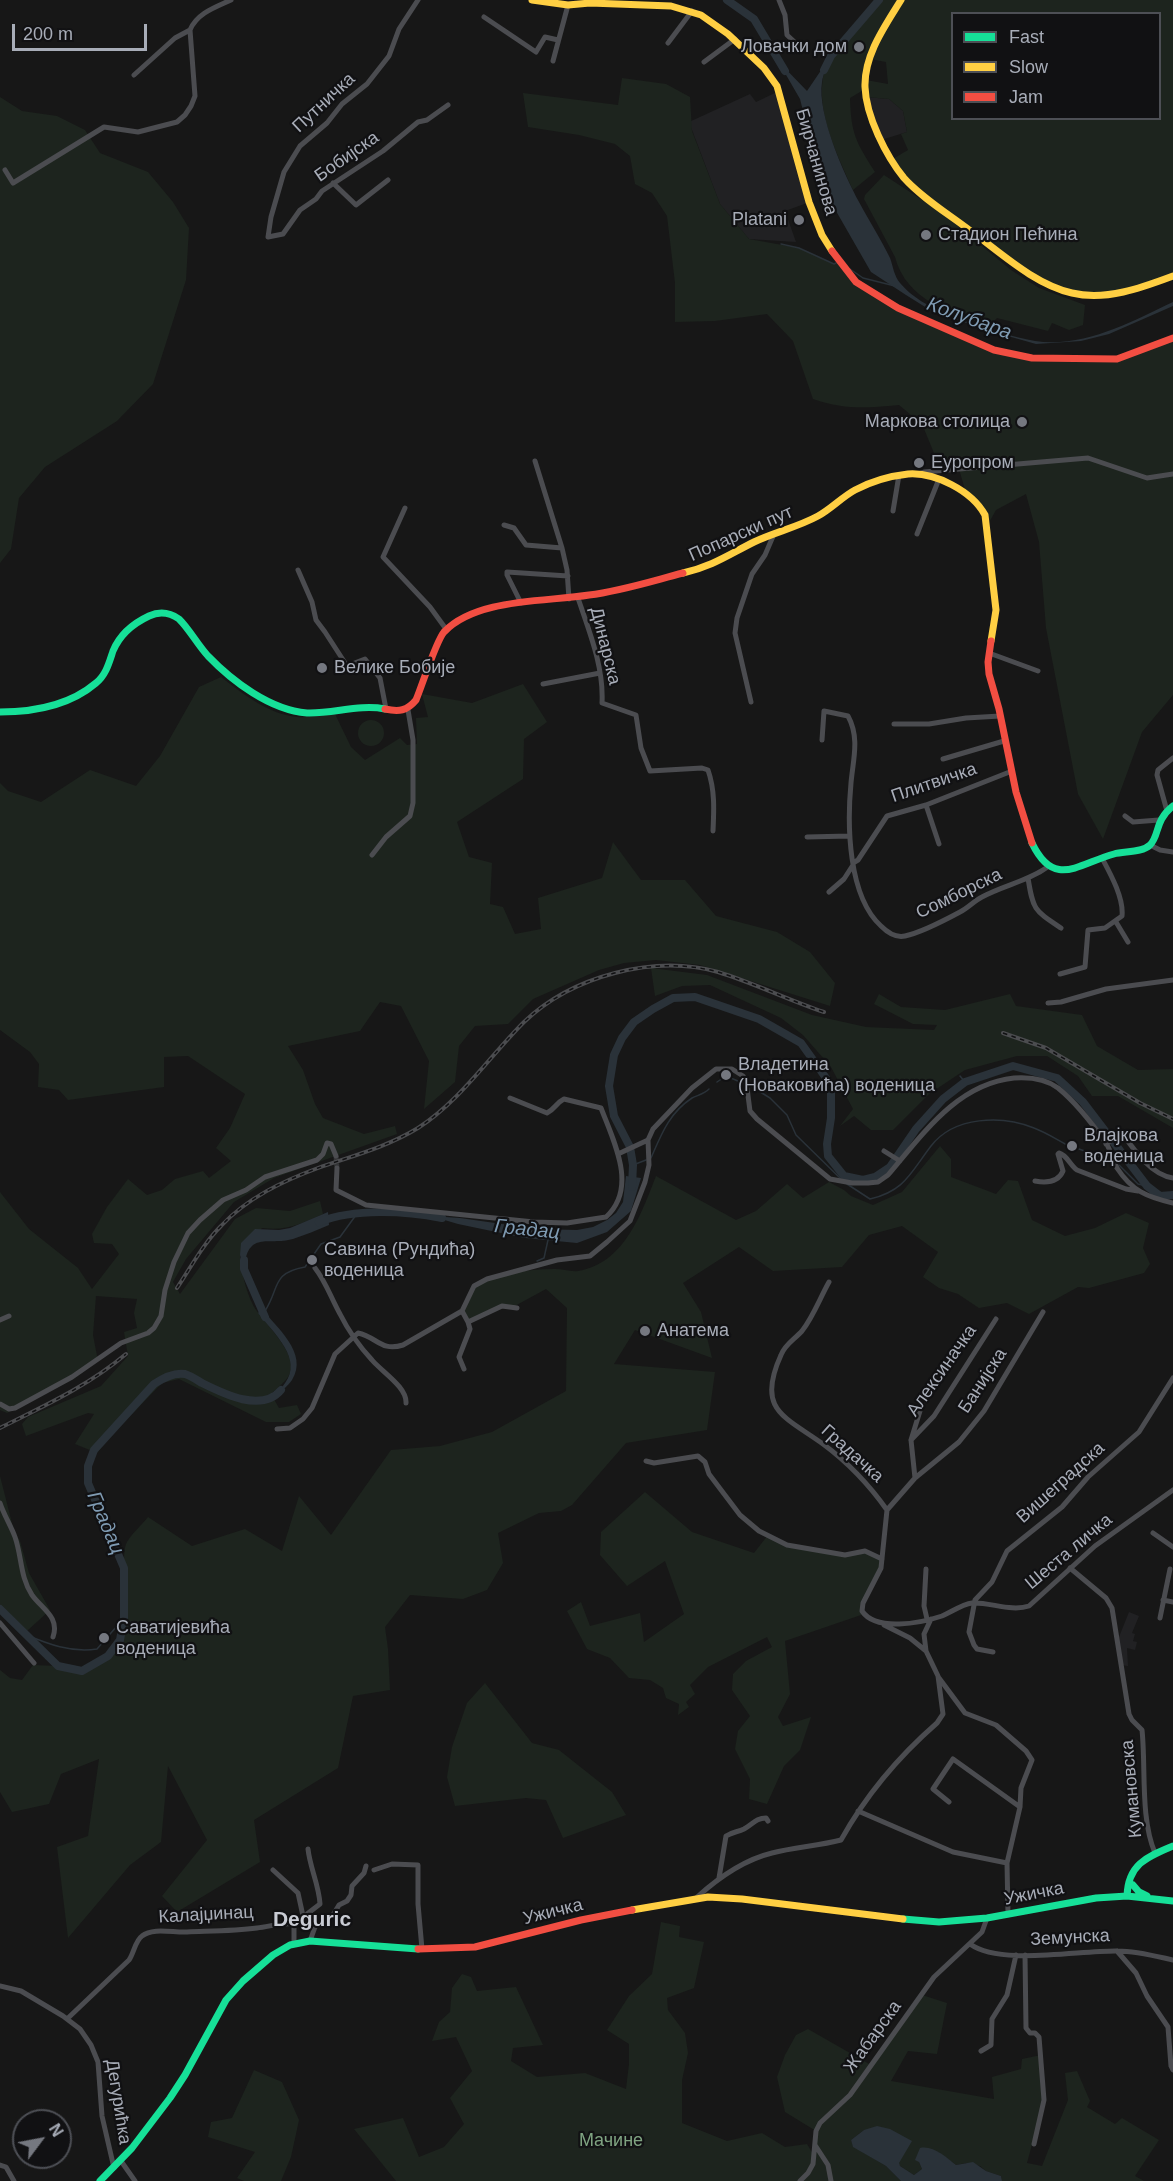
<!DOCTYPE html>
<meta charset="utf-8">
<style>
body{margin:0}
#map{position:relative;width:1173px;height:2181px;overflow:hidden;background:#171717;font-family:Arial,sans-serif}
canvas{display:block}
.legend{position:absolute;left:951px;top:12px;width:210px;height:108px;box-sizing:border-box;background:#111113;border:2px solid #4d4f55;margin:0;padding:8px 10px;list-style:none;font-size:18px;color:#a8adb8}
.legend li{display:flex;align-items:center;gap:12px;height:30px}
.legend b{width:30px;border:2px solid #4d4f55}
.north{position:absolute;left:12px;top:2109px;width:60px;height:60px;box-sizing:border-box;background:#111113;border:2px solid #4d4f55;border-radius:50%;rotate:58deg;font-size:16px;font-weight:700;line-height:24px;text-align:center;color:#a8adb8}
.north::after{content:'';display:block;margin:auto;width:21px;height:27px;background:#757880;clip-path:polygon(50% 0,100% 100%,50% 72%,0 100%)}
.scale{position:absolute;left:12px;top:24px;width:135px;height:27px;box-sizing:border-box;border:3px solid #a8adb8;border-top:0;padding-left:8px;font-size:18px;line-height:21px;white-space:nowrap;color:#a8adb8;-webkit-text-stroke:4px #111113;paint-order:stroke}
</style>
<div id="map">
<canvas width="1173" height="2181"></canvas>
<ul class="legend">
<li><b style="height:8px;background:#16e098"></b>Fast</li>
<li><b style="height:8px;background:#ffcf43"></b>Slow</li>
<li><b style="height:8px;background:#f24e42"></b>Jam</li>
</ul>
<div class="north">N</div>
<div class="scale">200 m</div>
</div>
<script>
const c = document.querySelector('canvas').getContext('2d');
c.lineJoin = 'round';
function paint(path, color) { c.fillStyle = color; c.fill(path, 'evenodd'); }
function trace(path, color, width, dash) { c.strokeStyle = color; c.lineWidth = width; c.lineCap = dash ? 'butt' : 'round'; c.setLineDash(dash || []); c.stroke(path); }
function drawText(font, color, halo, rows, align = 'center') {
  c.font = font + ' Arial,sans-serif'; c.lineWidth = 4.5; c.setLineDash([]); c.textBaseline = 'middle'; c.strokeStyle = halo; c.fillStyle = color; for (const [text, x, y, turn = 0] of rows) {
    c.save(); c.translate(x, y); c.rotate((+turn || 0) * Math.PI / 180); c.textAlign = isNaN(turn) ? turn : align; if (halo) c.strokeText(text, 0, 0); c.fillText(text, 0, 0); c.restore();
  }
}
paint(new Path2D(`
 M777 92 797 173 807 203 785 211 796 242 749 239 720 204 689 122 750 94 756 102Z
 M866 97 889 99 903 111 907 132 881 140Z
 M1129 1612 1139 1616 1132 1633 1135 1634 1133 1641 1137 1642 1135 1650 1127 1648 1128 1666 1121 1665 1117 1642Z`), '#212123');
paint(new Path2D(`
 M879 0H1173V276L1102 297 1043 282 907 181 891 160 908 150 901 134 907 132 903 111 889 99 866 97 865 89 850 98C851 134 856 142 875 172L853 190C836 151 808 99 830 57 834 50 841 44 845 39 856 26 868 13 879 0ZM952 14H1160V118H952ZM870 59 886 62 888 84 866 80Z
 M622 78 666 84 690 97 692 131 720 204 749 239 799 248 834 264 838 262 865 289 1005 353 1102 360 1173 338V695L1142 732 1103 839 1078 794 1046 628 1039 542 1026 494 996 510 987 526 986 520 966 493 959 469 941 470 922 424 899 405C865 408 846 410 813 399L793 341 767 314 715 321 675 322V283L667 216 652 193 635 184 630 156 615 144 579 135 528 127 523 93 618 105Z
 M0 97 22 111 57 116 85 130 100 153 148 172 173 202 189 228 186 280 153 384 117 421 45 467 19 498 11 549 0 563Z
 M884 175 942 213 1011 270 1039 288 1085 305 1083 325 1069 330 1052 323 1048 331 997 318 990 325C952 315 906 300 895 257L864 199 865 195Z
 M221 677C243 694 268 714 297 717 309 718 322 715 335 714L351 747 365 760 400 738 407 745 417 744 416 718 428 717 422 694 472 703 523 684 547 722 524 739 523 779 457 822 469 857 492 863 490 904 503 907 515 934 541 929 538 898 602 878 613 842 641 880H685L716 916 777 932 810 952 835 983 830 1006 700 965 656 960 624 963 599 970 533 999 508 1024 475 1026 459 1046 455 1082 424 1109 429 1061 401 1006 380 1002 360 1031 288 1046 303 1070 315 1104 323 1118 364 1134 395 1126 397 1134 274 1178 234 1202 186 1259 173 1282 180 1294 235 1219 256 1208 290 1211 320 1201 323 1214C301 1224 287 1231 262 1228L240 1255C242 1272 245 1289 253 1305 262 1322 303 1356 288 1377 284 1383 276 1389 271 1394L279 1408 297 1405 301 1414 289 1422H266L179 1379 162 1383 106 1441 97 1453 75 1444 94 1414 88 1413 26 1436 22 1424 28 1417 101 1386 128 1356 124 1332 137 1328 134 1313 137 1299 96 1296 93 1335 98 1361 74 1379 7 1413 0 1410V1192L29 1229 78 1268 92 1289 119 1254 112 1244 94 1243 92 1234 107 1207 128 1179 147 1195 162 1190 175 1179 203 1171 209 1178 231 1161 216 1148 230 1128 245 1094 188 1056 164 1057V1087L68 1100 59 1090 38 1087 39 1064 30 1052 0 1030V783L8 791 41 802 90 770 136 786 160 756 199 687Z
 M358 733a13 13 0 1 1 26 0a13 13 0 1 1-26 0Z
 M651 968 707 975 812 1015 866 1027 934 1030 937 1025 913 1024 874 1004 879 994 901 1007 945 1010 1010 994 1016 1006 1082 1015 1097 1046 1138 1070 1173 1069V1128L1118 1096H1092L1078 1076 1047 1056H1017L965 1070 929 1094 893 1130H871L854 1116 840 1126 853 1109 831 1067 803 1035 781 1018 710 985 682 986 655 996Z
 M940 1146 951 1159V1177L996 1194 1008 1180 1018 1181 1032 1220 1065 1236 1095 1228 1126 1213 1149 1223 1143 1248 1150 1264 1144 1273 1089 1288 1078 1287 1029 1314 1007 1303 979 1308 958 1294 939 1288 923 1277 938 1252 902 1226 869 1235 842 1267 773 1271 739 1247 683 1283 701 1312 712 1358 635 1330 614 1364 715 1372 707 1430 626 1443 572 1505 561 1511 539 1513 498 1533 503 1563 487 1590 463 1599 410 1595 385 1627 388 1649 390 1690 353 1696 338 1768 254 1820 260 1862 177 1912 162 1896 207 1840 168 1766 161 1842 130 1865 68 1938 57 1847 88 1836 99 1759 61 1774 49 1804 12 1812 0 1792V1670L10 1678 22 1680 33 1665 58 1666 82 1671C139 1643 120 1616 124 1564 124 1558 124 1547 127 1542 132 1533 142 1525 148 1517L192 1546 245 1529 282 1551 299 1496 331 1535 391 1450 440 1446 492 1432 566 1391 567 1308 546 1289 513 1307 502 1306 468 1322 462 1311 471 1287C497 1274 526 1269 555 1269 562 1269 571 1272 578 1271 625 1263 641 1214 656 1176L736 1220 756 1211 787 1184 803 1198 829 1182 844 1190 851 1196 873 1205 902 1192Z
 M0 1476 14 1531 20 1541 29 1573 50 1610 27 1631 0 1606Z
 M645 1492 692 1532 754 1553 768 1535 787 1545 845 1555 865 1551 882 1559C880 1579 862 1593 864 1614L785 1641 790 1694 778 1717 783 1726 811 1717 800 1750 784 1766 767 1804 749 1799 750 1779 735 1749 738 1731 750 1716 732 1690 733 1674 746 1661 772 1647 767 1637 708 1667 690 1685 695 1694 686 1702 689 1707 678 1715 679 1704 666 1698 663 1688 650 1680 629 1678 610 1658 587 1649 567 1611 581 1602 590 1626 640 1613 644 1642 684 1614 665 1561 627 1586 600 1555 601 1532Z
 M485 1683 532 1743 559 1750 612 1792 626 1815 563 1838 546 1800 526 1798 455 1806 447 1777 452 1747 467 1703Z
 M661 1922 680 1926 679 1937 704 1942 694 1988 667 1998 668 2010 685 2033 688 2053 682 2080V2123L727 2141 762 2133 785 2147 807 2144 813 2154 816 2131 785 2112 777 2077 785 2055 796 2035 808 2029 871 2065 922 1995 947 2003 937 2054 908 2051 891 2081 994 2099 992 2077 1021 2069 1022 2059 1041 2055 1044 2100 1027 2163 1042 2166 1068 2100 1065 2073 1077 2071 1090 2101 1087 2107 1115 2124 1122 2118 1159 2140 1135 2176 1144 2181H1002L1001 2176 986 2171 980 2166 966 2163 956 2165 938 2152 919 2162 922 2169 914 2175 900 2166 864 2130 851 2140 853 2146 886 2166 901 2181H396L354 2129 403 2118 419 2157 444 2147 464 2124 450 2098 472 2071 456 2037 432 2041 439 2022 450 2012 452 1988 462 1974 471 1977 477 1991 516 1987 543 2045 513 2048 511 2061 537 2077 585 2073 626 2089 629 2064V2044L607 2030 629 1996 652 1974Z
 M254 2070 282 2082 299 2120 291 2157 281 2181H244L237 2178 255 2152 208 2137 211 2122 232 2118Z`), '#1d241e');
paint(new Path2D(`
 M830 57C828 65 823 74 822 82 817 114 844 174 859 202 869 221 881 239 890 258 893 266 894 276 900 283 917 303 941 312 965 321 988 329 1012 337 1035 341 1084 348 1131 322 1173 302V306L1109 334 1081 341 1036 344 983 329 930 310 906 295 871 272 832 204 812 146 800 99 778 61 807 91Z
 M626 1176 641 1178 631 1211 607 1232 577 1243 525 1238 458 1224 431 1216 460 1218 537 1229 577 1230 593 1227 607 1220 616 1213 623 1202Z
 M328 1212 329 1225C317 1230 305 1235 293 1239 267 1246 248 1230 244 1269L240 1255 241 1243 255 1229 279 1230 290 1228Z
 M262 1309C276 1327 309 1353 292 1380 288 1386 280 1392 275 1397 279 1391 285 1384 288 1378 300 1355 270 1329 258 1313Z
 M877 2126 890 2129 912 2141 899 2163 900 2166 914 2175 922 2169 919 2162 915 2160 920 2148C933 2145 946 2157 956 2165L973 2162 986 2171 1001 2176 1002 2181H901L886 2166 853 2147 851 2140 864 2130Z`), '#2a3239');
trace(new Path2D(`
 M781 244 799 248 834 264 836 263
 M850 269 863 278 895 286
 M960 1076 965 1082
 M717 1082 726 1076 745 1084
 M749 1085 770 1098 787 1115 796 1135 841 1179
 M1079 1149 1112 1161
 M651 1158C661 1135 669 1113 692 1098 698 1095 704 1094 709 1089
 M633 1165 646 1160
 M1119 1165 1138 1184 1147 1186
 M847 1184 870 1199C905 1191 911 1172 931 1146 954 1116 1002 1115 1034 1128 1045 1132 1056 1139 1067 1145
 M537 1261 544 1258 548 1240
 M265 1311C280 1288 271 1273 305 1267L321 1244 340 1237 356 1215
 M24 1634C48 1644 71 1653 97 1649L124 1618`), '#2a3239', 1.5);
trace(new Path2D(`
 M727 0 754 19 785 71
 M824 70 831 56 879 0
 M632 1187 633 1165 630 1147 614 1116 609 1086 614 1055 622 1038 634 1022 653 1009 673 998 695 997 759 1019 801 1043 831 1085V1118L827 1144 828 1156 844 1176 863 1180 875 1177 890 1167 916 1129 943 1099 965 1082 1013 1066 1057 1078 1083 1102 1147 1186 1160 1196 1173 1195
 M319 1222C355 1208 405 1211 442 1218
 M244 1260V1269L265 1317
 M0 1609 58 1666 82 1671 108 1656 120 1640 124 1618V1568L88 1483V1466L94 1450 154 1384C163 1378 174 1372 185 1374 191 1376 197 1380 202 1383 224 1394 262 1413 281 1390`), '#2a3239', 8);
trace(new Path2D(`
 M336 1156 337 1168`), '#343537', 5, [5, 2.5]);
trace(new Path2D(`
 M418 0 399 29 389 56 367 84 342 104 327 123 300 146 284 172 271 217 268 237 283 234 300 210 316 199 322 191 383 151 418 122 427 120 448 105
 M779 0 785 15 787 35 802 49
 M484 17 536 52 545 37 558 40
 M668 43 692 11
 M553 61 568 5
 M704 62 735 39
 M134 75 175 38 190 30
 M5 170 13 183 104 127 138 132 177 122 185 115 191 106 195 96 190 30C197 13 216 7 231 0
 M333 183 356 205 388 180
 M535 461 562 548 567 570 569 599
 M918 474 924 472 1088 458 1147 478 1173 474
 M405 508 383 557 430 607 446 629
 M893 511 899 475
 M504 525 514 528 526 545 562 548
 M917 534 939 479
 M298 570 312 602 316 620 325 632 347 666 365 659 380 678 386 709
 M578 598C589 631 604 667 602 703L636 715 641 748 650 771 702 768 708 770C715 790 714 810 713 831
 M521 603 507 575V572L568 576
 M989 653 1038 671
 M543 684 600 673
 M751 702 735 633 737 618 752 574 765 555 774 534
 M894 724H929L966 718 1000 716
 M822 740 824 711 848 716C860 738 853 760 851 783 847 825 848 896 881 926 888 933 896 938 905 936 919 933 947 919 960 912 968 908 974 901 982 897 1004 885 1029 881 1049 866
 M943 759 1004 741
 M926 805 939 844
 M1167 811 1157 775 1158 770 1173 758
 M1125 816 1133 822 1159 820
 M807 837 849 836
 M1150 845 1160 850 1173 852
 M372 855 386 837 410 816 413 803V740L408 710
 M853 863 858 860 887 816 926 805 1012 771
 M1028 878C1033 910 1034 910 1061 928
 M829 892 844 879 853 865
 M1116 922 1128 942
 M1060 974 1085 967 1088 930 1105 928 1122 916C1124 898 1110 873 1102 858
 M1048 1003 1061 1002 1106 989 1173 980
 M1106 1144 1122 1133C1134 1150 1151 1175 1173 1178
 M884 1151 900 1161
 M618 1154 648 1140
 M337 1168 336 1190 366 1205 534 1222 567 1223 606 1217C638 1188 614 1142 601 1108L564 1099C556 1103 555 1109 547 1113L510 1098
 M1035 1181C1046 1183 1058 1183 1063 1171L1058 1154 1059 1153C1067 1155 1070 1165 1077 1170L1126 1189 1138 1191
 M315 1268C326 1282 331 1298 340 1314 348 1330 360 1347 372 1360 382 1372 407 1387 406 1403
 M829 1282C820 1298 813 1317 802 1331 795 1339 785 1344 781 1355 756 1410 784 1416 823 1444 846 1461 870 1486 887 1510L881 1568 863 1603 862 1611C876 1632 921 1623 942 1616 951 1612 963 1604 972 1603 990 1602 1011 1612 1029 1606L1095 1546 1173 1490
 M462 1311 468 1322 502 1306 517 1308
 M0 1320 9 1316
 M464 1369 459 1357 470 1329 468 1322
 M0 1404 9 1409 15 1408 72 1377 121 1343 148 1333 154 1328 161 1316 165 1290 174 1262 188 1233 200 1220 223 1200 246 1190 265 1177 317 1160 323 1154 327 1143 331 1144 336 1156
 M277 1429 290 1428 303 1419 312 1408 335 1354 358 1333C377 1337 381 1352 403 1345L462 1311 474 1286 487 1279 557 1260 590 1256 607 1242 630 1221 645 1182 649 1165 648 1140 653 1129 692 1088 716 1069H732L743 1076 746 1080 750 1111 757 1119 830 1179 852 1183H868L878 1182 888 1175C923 1134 957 1084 1014 1078 1029 1077 1046 1079 1058 1088 1074 1101 1094 1126 1106 1143 1111 1151 1113 1160 1117 1168 1132 1191 1147 1197 1173 1203
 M911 1440 934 1416 996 1319
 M646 1461 654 1463 698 1456 705 1462 709 1474 740 1515 759 1531 787 1545 845 1555 865 1551 882 1559
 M915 1478 911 1440 928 1385
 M0 1503C4 1515 11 1526 15 1537 22 1557 20 1577 32 1595 42 1609 60 1617 53 1637
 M887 1510 915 1478 959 1442 984 1411 1043 1312
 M1153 1533 1173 1547
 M1070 1568 1106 1598 1112 1608 1129 1714 1132 1720 1142 1730C1146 1767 1140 1818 1155 1853
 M926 1569 924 1606 927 1619
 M1163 1600 1173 1602
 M1160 1618 1170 1569
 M0 1623 34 1663
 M884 1625 910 1638 926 1651
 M993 1652 977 1649 974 1645 969 1632 975 1600 992 1582 1007 1551 1062 1507 1088 1477 1139 1432 1173 1378
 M939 1678 965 1713 996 1725 1026 1751 1032 1760 1021 1788 1020 1807 1007 1863 1008 1914
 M949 1802 933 1789 953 1759 1020 1807
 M858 1811 953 1852 1007 1863
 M273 1870 298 1893 303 1916
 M374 1870 392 1864 418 1865V1904L422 1949
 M719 1878 726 1836C732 1832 738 1832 744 1829 753 1824 756 1818 766 1818L768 1821
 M696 1898C718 1878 743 1860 772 1853 795 1847 818 1846 841 1840 866 1795 898 1757 937 1723L943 1714 938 1676 926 1651 924 1634 931 1619
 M294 1924 320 1904C319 1885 310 1868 308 1849
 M310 1941 315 1927 333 1915 339 1905 347 1901 351 1895 352 1886 364 1873 366 1866
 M970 1944C1000 1966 1080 1950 1118 1951 1136 1951 1155 1956 1173 1960
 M1117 1951 1136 1973 1147 1996 1168 2027 1171 2066 1173 2070
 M1025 1955 1026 2028 1030 2033H1035L1039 2037 1044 2100 1034 2144
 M0 1986 21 1991 63 2016 80 2029 91 2045 98 2062 102 2116 114 2168
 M67 2019 129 1960C134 1953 135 1941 142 1936 153 1927 174 1933 187 1932 210 1931 234 1931 257 1928 269 1927 281 1922 294 1924V1943
 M981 2051 991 2045 992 2019 1007 1995 1016 1955
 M815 2145 828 2165 831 2181
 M121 2161 135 2181
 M0 2165 6 2167 14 2181
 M800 2181 808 2173 813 2164 816 2131 820 2123 850 2095 934 1977 982 1932 987 1918`), '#4b4c50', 5);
trace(new Path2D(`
 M0 712C34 712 69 706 96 683 106 675 109 663 113 651 120 634 132 624 149 616 160 611 169 612 179 619 190 630 197 644 208 656 232 681 270 710 307 713 333 714 359 704 385 709
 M1032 843C1054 889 1078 864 1114 854 1124 851 1142 853 1150 845 1160 835 1154 821 1173 806
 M1133 1885 1139 1892 1147 1896
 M1127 1896C1128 1864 1147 1857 1173 1846
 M903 1919 939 1922 987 1918 1096 1898 1127 1896 1173 1901
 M100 2181 132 2148 170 2098 185 2075 226 2000 243 1981 273 1955 290 1945 310 1941 418 1949`), '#16e098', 7);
trace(new Path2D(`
 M532 0 568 5 590 3 671 6 701 15 728 34 764 68 777 86 809 202 822 235 832 251
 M901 0C885 26 864 55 865 87 866 116 886 156 904 178 922 198 947 213 968 229 999 251 1033 284 1072 293 1106 301 1141 288 1173 276
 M683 573C713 566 728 555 754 542 775 532 798 527 818 516 831 509 842 497 855 490 870 482 890 476 908 474 935 472 972 491 985 515L996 610 991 641
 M632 1910 708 1897 742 1899 903 1919`), '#ffcf43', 7);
trace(new Path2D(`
 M832 251 856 282 898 308 994 350 1032 358 1117 359 1173 338
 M991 641 988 662 989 674 999 709 1016 792 1032 843
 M385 709C399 712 407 711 416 700 422 686 436 641 444 632 476 598 546 602 589 595 621 591 652 581 683 573
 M418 1949 475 1947 581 1920 632 1910`), '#f24e42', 7);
const rail = new Path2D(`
 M1003 1033 1046 1048 1140 1103 1173 1119
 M177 1288C191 1267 203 1244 221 1226 247 1198 283 1181 318 1168 352 1156 387 1147 418 1128 460 1101 489 1057 524 1022 572 976 654 954 718 972 754 983 788 1000 824 1012
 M0 1428C44 1406 88 1386 126 1354`);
trace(rail, '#4b4c4f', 4);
trace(rail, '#111113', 1.5, [4.5]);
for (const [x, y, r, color] of [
 [859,47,6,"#757880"],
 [799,220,6,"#757880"],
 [926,235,6,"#757880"],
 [1022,422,6,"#757880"],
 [919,463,6,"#757880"],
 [322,668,6,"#757880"],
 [726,1075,6,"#757880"],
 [1072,1146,6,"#757880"],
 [312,1260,6,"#757880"],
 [645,1331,6,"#757880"],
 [104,1638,6,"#757880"]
]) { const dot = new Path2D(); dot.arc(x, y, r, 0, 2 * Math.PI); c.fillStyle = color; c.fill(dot); trace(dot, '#111113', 2); }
drawText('18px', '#a8adb8', '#111113', [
 ["Ловачки дом",847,47,"right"],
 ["Platani",787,220,"right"],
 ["Стадион Пећина",938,235],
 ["Маркова столица",1010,422,"right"],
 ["Еуропром",931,463],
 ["Велике Бобије",334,668],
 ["Владетина",738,1065],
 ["(Новаковића) воденица",738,1086],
 ["Влајкова",1084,1136],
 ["воденица",1084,1157],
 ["Савина (Рундића)",324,1250],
 ["воденица",324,1271],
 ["Анатема",657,1331],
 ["Саватијевића",116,1628],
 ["воденица",116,1649]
], 'left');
drawText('18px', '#a8adb8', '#111113', [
 ["Путничка",324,103,-43],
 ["Бобијска",347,157,-35],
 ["Бирчанинова",816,162,74],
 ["Попарски пут",741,534,-24],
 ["Динарска",605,646,76],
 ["Плитвичка",934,783,-19],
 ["Сомборска",959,894,-26],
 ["Алексиначка",942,1371,-55],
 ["Банијска",983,1381,-57],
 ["Градачка",852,1454,42],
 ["Вишеградска",1061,1483,-42],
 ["Шеста личка",1069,1552,-40],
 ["Кумановска",1132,1789,-95],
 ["Ужичка",1034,1894,-11],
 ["Ужичка",553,1912,-14],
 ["Калајџинац",206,1915,-3],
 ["Земунска",1070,1938,-3],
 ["Жабарска",873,2037,-54],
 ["Дегурићка",118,2102,81]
]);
drawText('18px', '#7fa381', '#111113', [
 ["Мачине",611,2141]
]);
drawText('italic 20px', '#7f9bb3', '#111113', [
 ["Колубара",969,319,20],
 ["Градац",527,1230,6],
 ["Градац",105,1523,67]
]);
drawText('bold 21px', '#c9ccd4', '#111113', [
 ["Deguric",312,1920]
]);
</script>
